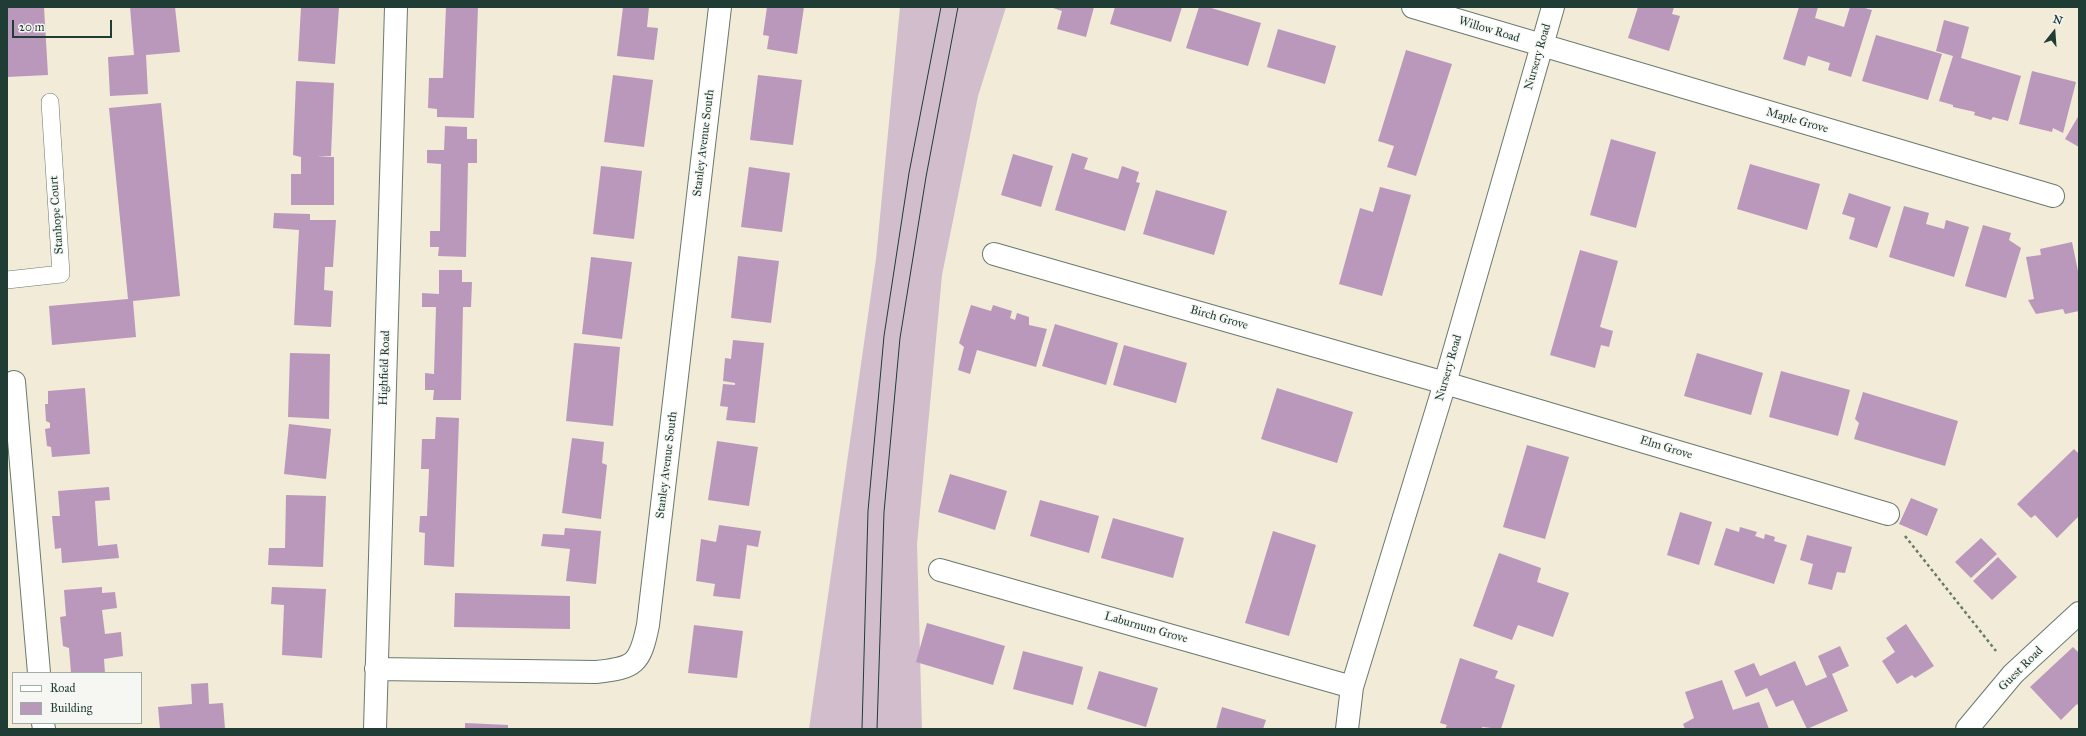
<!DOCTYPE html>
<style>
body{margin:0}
#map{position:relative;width:2086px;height:736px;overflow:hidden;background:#f1ebd8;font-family:"IM FELL Great Primer",serif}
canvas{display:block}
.frame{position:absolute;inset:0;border:8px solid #1f3d34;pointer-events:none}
.legend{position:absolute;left:12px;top:672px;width:130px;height:52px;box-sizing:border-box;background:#f6f6f2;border:1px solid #a0aca6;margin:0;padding:5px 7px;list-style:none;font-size:12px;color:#1f3d34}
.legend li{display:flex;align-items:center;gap:8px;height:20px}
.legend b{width:20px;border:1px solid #a0aca6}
.north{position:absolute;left:2034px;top:12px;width:40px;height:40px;-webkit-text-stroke:3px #f6f6f2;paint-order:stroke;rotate:17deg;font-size:11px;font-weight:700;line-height:16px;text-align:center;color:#1f3d34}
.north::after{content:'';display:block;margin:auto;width:14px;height:18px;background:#1f3d34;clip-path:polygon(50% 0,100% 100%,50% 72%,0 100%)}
.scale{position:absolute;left:12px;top:20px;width:100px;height:18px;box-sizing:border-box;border:2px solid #1f3d34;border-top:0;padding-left:5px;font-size:12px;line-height:14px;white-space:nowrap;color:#1f3d34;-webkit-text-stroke:3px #f6f6f2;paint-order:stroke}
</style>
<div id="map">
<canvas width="2086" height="736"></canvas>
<div class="frame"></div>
<ul class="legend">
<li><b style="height:5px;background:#fff"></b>Road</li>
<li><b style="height:11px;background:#ba98bc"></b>Building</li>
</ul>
<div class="north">N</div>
<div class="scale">20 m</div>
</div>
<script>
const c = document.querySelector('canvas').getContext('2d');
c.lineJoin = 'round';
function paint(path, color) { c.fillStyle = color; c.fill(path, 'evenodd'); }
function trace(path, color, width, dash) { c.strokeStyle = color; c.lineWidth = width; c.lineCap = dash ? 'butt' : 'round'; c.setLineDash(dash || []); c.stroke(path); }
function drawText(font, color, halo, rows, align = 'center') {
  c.font = font + ' "IM FELL Great Primer",serif'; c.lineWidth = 3; c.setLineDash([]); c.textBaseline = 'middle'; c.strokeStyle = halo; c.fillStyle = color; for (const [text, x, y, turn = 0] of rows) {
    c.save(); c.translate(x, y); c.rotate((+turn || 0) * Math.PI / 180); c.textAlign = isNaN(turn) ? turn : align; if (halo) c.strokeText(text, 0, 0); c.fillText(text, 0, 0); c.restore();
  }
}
paint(new Path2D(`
 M900 7H1006L978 96 942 275 917 544 922 729H809L876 259Z`), '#d1bdcc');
paint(new Path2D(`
 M7 7H44L48 75 7 77Z
 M130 7H175L180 52 146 55 148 94 110 96 108 57 134 55Z
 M301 7H339L335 64 298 61Z
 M446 7H478L474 118 437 117V109L428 108 429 78H443Z
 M623 7H649L647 27 658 28 654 60 617 56Z
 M767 7H804L797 54 767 49 769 36 763 35Z
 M1050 7H1094L1086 37 1057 29 1062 11Z
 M1115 7H1182L1171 42 1110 24Z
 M1199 7H1208L1261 23 1248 66 1186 48Z
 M1638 7H1674L1672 14 1680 16 1669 51 1628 38Z
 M1799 7H1818L1815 18 1844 27 1850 7H1861L1872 10 1851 77 1828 70 1830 63 1808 56 1805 66 1783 59Z
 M1944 20 1969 27 1961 58 2021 76 2008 121 1993 117 1991 120 1974 115 1975 112 1953 107V105L1939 101 1953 56 1936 51Z
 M1278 29 1336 46 1325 84 1267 67Z
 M1876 35 1942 54 1928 100 1862 81Z
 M1406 50 1452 64 1416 176 1387 167 1394 146 1378 141Z
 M2032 71 2076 82 2063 133 2053 128 2052 132 2019 124Z
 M613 75 653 80 644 147 604 142Z
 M758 75 802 80 793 145 750 140Z
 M296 81 334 83 331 156 317 157H334V205H291V174H301V157L293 155Z
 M161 103 180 296 133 301 136 337 52 345 49 306 128 299 109 108Z
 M2079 115V147L2065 139Z
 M445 126 467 127V139H477V163H468L466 257 438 256 439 247H430V231H440L441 164 427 163V150H444Z
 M1611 139 1656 152 1636 228 1590 215Z
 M1072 153 1088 158 1084 169 1118 179 1122 166 1139 172 1136 182 1140 183 1125 231 1055 210Z
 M1013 154 1053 166 1041 207 1001 195Z
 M1750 164 1820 184 1807 230 1737 209Z
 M601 166 642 171 634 239 593 234Z
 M749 167 790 173 782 232 741 227Z
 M1380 187 1411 195 1382 296 1339 284 1360 208 1373 212Z
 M1156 190 1227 211 1214 255 1143 234Z
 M1849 193 1891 207 1877 248 1849 239 1855 218 1842 214Z
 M1904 206 1929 213 1926 224 1944 229 1946 220 1969 227 1954 277 1889 257Z
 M274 213 310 214V220H336L333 267H325L324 290 333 291 331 327 294 325 299 230 273 228Z
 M1983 225 2011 233 2009 240 2021 248 2006 298 1965 286Z
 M2072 242 2079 276V311L2065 314 2063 309 2036 314 2028 300 2034 299 2026 257 2041 255 2040 249Z
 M1580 250 1618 261 1600 327 1613 331 1609 347 1601 345 1595 368 1550 355Z
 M738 256 779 261 771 323 731 318Z
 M591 257 632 262 622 339 582 334Z
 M439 270H462V282H472L471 307H463L461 400H433L434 390H425V373L434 374 436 307H422V293L439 294Z
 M971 305 991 311 993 305 1012 311 1010 318 1015 320 1017 313 1029 317V325L1047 329 1036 367 977 350 970 374 958 370 964 347 959 343Z
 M1055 324 1118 343 1106 385 1042 366Z
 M733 340 764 343 755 423 726 420 728 407 720 406 723 384 735 385V383L723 381 725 358 731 359Z
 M574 343 620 347 613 426 566 421Z
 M1124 345 1187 363 1176 403 1113 385Z
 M290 353 330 354 329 419 288 417Z
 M1697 353 1763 373 1751 415 1684 396Z
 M1781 371 1850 390 1838 436 1769 417Z
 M85 388 90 454 52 457 51 447 47 446 45 429 50 428V423L46 421 45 404H48V391Z
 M1277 388 1353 412 1337 463 1261 439Z
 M1863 392 1958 421 1945 466 1854 439 1859 423 1855 419Z
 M436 417 459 418 454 567 424 565 425 533 419 532 420 516H427L429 469H421L422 439H435Z
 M289 424 331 429 326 479 284 474Z
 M572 438 604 442 602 463 607 465 601 519 562 513Z
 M717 441 758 447 749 506 708 500Z
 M1527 445 1569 457 1545 539 1503 527Z
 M2074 449 2079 454V516L2057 538 2035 515 2031 518 2017 504Z
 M950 474 1007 491 995 530 938 512Z
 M109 487 110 500 95 501 98 546 117 544 119 558 62 563 61 548 55 549 52 516H60L58 491Z
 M286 495 326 496 323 567 268 565 269 548H285Z
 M1911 498 1938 509 1927 536 1899 524Z
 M1040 500 1099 516 1089 553 1030 536Z
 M1680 512 1712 522 1699 565 1667 555Z
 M1113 518 1184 538 1173 578 1101 558Z
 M719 525 761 531 758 547 747 545 740 599 713 596 715 584 696 581 701 539 716 542Z
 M1740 527 1757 532 1755 536 1764 539 1765 534 1775 537 1774 541 1787 545 1774 584 1714 565 1726 528 1739 532Z
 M565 528 601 531 596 584 566 581 570 549 541 546 543 534 564 535Z
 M1273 531 1316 545 1289 636 1245 623Z
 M1807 535 1852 547 1845 573 1837 572 1832 590 1808 584 1813 564 1800 560Z
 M1981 538 1997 554 1971 578 1955 562Z
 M1499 553 1541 568 1537 582 1569 593 1553 637 1518 625 1512 640 1473 626Z
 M1998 557 2017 577 1992 600 1973 581Z
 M102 587V593L115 592 117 608 102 610 105 634 121 632 123 656 104 659 105 673H71L69 648 63 646 60 617 66 616 64 590Z
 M272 587 326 589 322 658 282 655 284 605 271 604Z
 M455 593 570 596V629L454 627Z
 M927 623 1005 646 993 685 916 662Z
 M1906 624 1934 666 1915 678 1912 675 1897 684 1882 661 1895 652 1886 638Z
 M694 625 743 631 737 678 688 673Z
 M1840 646 1849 666 1832 674 1848 711 1807 729 1793 700 1776 707 1767 688 1746 697 1734 671 1754 663 1760 676 1795 661 1806 686 1827 677 1818 656Z
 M2073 647 2079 653V706L2077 704 2061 720 2030 687Z
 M1023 651 1083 667 1073 705 1013 689Z
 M1460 658 1498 671 1495 678 1515 685 1501 729 1482 727V729H1445L1447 725 1440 723Z
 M1099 671 1158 688 1146 727 1087 709Z
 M1722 680 1733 710 1759 702 1769 729H1685L1683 724 1694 718 1685 692Z
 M208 683 209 704 223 703 225 729H160L158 707 192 704 191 684Z
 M1222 707 1266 720 1263 729H1216Z
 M465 723 508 725V729H465Z`), '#ba98bc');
const service = new Path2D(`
 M7 280 61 274 50 102`);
const minor = new Path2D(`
 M1413 7 2053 196
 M994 254 1445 383 1888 514
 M14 382 39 673
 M940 570 1352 687
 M376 669 596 672C635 668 640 664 648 625L720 7
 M43 723 44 729
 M375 729 396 7
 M1347 729 1352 687 1445 383 1553 7
 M1967 729 2013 674 2079 613`);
trace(service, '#687a6d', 18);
trace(minor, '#687a6d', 24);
trace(new Path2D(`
 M1905 536 1996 651`), '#687a6d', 2.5, [3, 3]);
trace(service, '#fff', 17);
trace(minor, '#fff', 22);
trace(new Path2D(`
 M862 729 868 511 884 336 909 173 941 7
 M877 729 884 512 900 338 926 177 958 7`), '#1f3d34', 1);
drawText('12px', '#1f3d34', '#f6f6f2', [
 ["Willow Road",1489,30,17],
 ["Nursery Road",1538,57,-74],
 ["Maple Grove",1797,121,16],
 ["Stanley Avenue South",704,143,-83],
 ["Stanhope Court",57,215,-94],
 ["Birch Grove",1219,318,16],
 ["Highfield Road",385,368,-88],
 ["Nursery Road",1449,368,-74],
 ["Elm Grove",1666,448,17],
 ["Stanley Avenue South",667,465,-83],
 ["Laburnum Grove",1146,628,16],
 ["Guest Road",2021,669,-45]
]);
</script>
